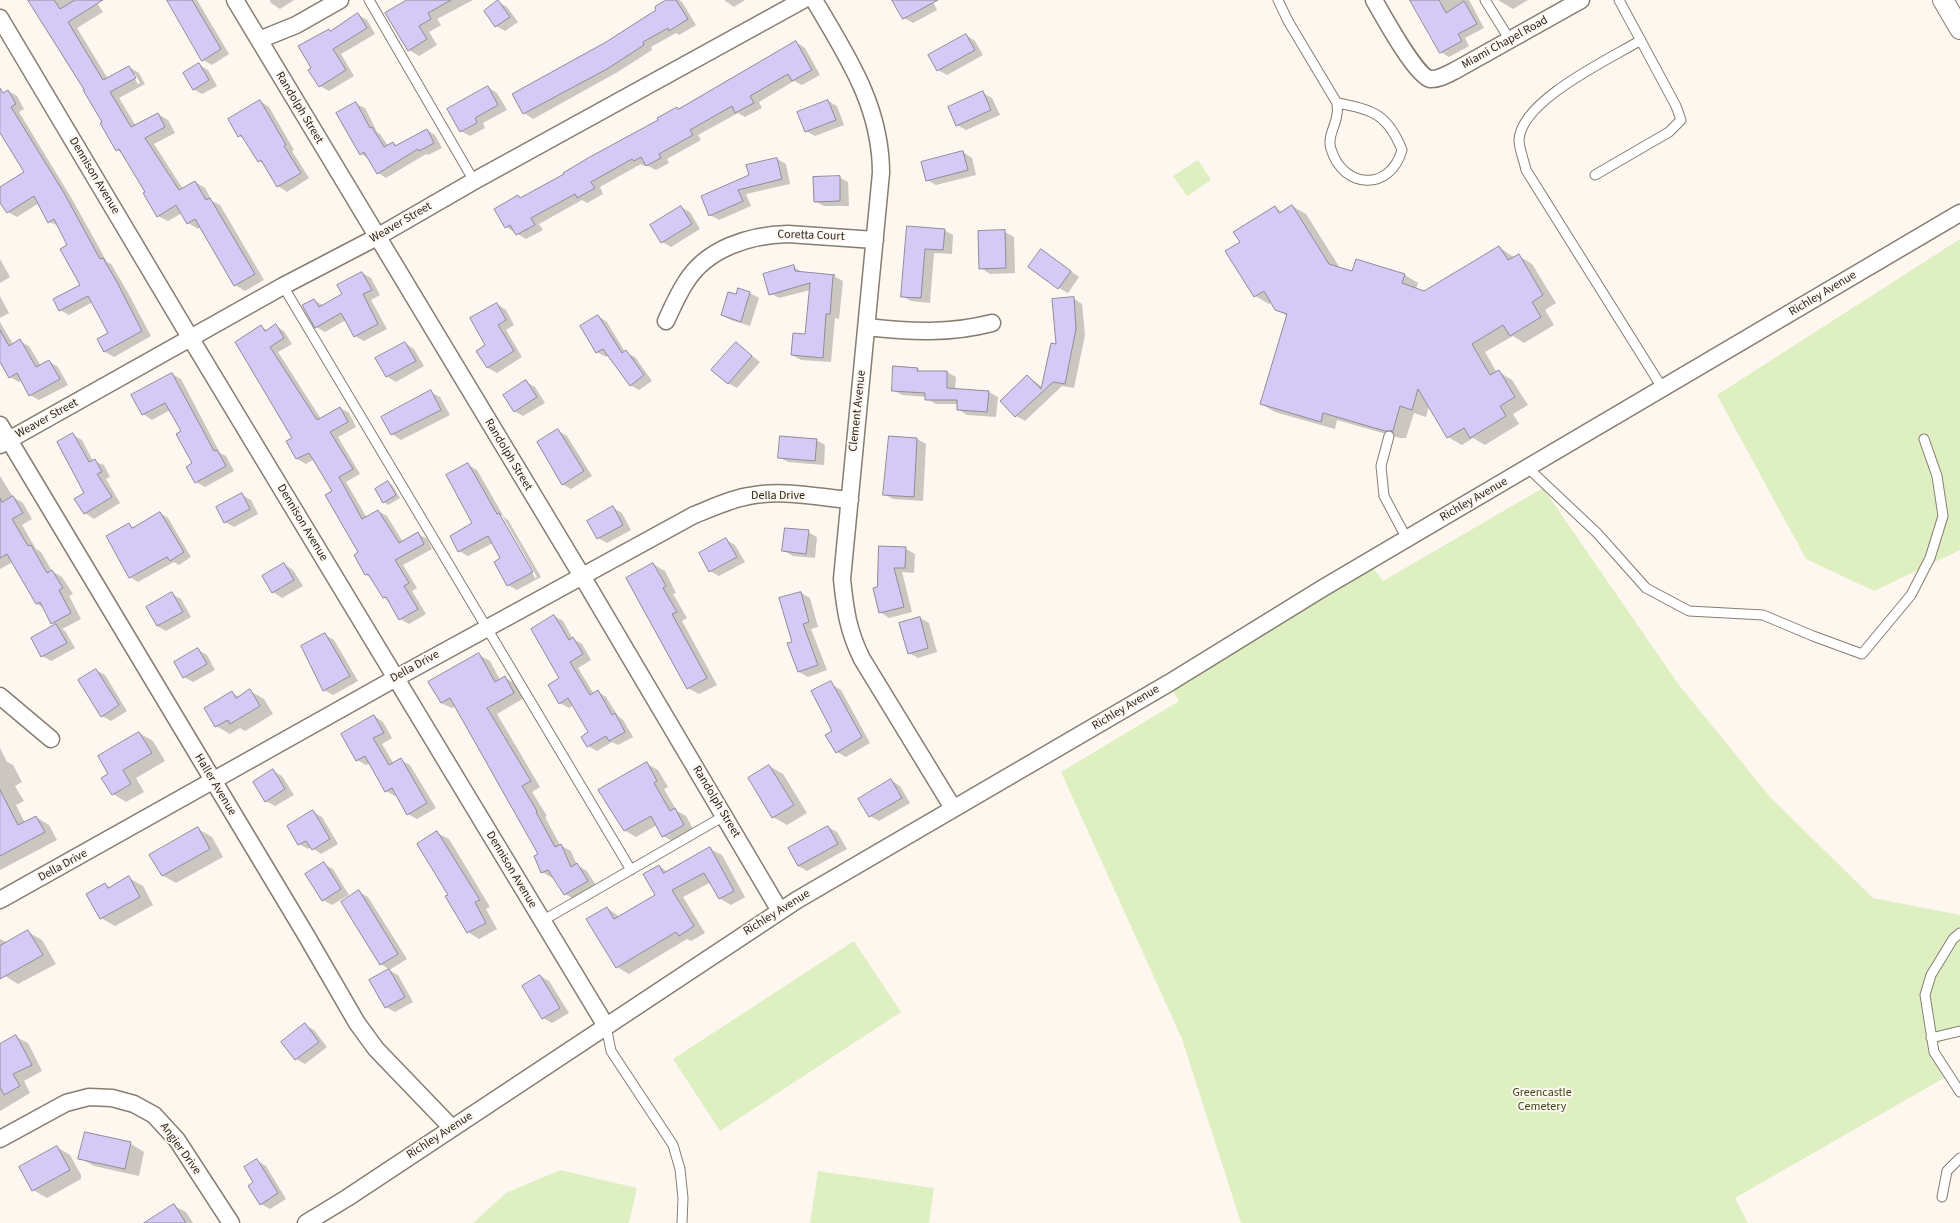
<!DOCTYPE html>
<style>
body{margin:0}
canvas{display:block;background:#fef7ef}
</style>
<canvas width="1960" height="1223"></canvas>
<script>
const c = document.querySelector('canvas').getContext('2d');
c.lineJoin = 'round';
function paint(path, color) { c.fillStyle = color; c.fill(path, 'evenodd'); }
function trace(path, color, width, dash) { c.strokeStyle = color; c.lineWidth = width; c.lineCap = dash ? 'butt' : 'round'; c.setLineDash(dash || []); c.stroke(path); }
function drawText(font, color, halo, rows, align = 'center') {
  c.font = font + ' "Source Sans 3",sans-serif'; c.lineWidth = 4; c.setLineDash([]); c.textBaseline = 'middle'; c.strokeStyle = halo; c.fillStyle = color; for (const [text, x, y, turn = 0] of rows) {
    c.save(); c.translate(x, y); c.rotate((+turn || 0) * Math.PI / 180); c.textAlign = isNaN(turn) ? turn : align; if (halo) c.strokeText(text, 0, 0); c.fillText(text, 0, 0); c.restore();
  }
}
paint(new Path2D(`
 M1198 160 1211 180 1187 196 1173 176Z
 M1960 239V550L1874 591 1806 559 1717 395Z
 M1543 488 1679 685 1771 798 1873 898 1960 915V1032L1932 1047 1944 1078 1735 1198 1748 1223H1241L1182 1039 1061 772 1179 701 1169 683 1369 562 1383 581Z
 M854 941 901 1012 720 1131 673 1059Z
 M560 1170 637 1188 629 1223H473L506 1193Z
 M818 1171 934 1188 929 1223H810Z`), '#def0c2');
paint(new Path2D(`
 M30 0H95L103 12 77 28 108 79 129 67 139 73 145 84 119 98 136 126 158 114 168 120 175 133 154 144 183 189 195 182 205 188 212 201 220 205 264 280 245 291 235 285 201 227 198 229 188 223 182 213 168 221 158 216 146 192 122 153 117 150 104 122ZM132 74H135L140 83 138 84Z
 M178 0H197L229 54 212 65 203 60Z
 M270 0H294L280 9 271 3Z
 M411 0H473L437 19 441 25 429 32 437 45 419 56 409 50Z
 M668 0H679L682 2 696 25 679 35 676 33 651 47 652 50 616 73 533 119 524 113 607 43 658 10Z
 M724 0H745L734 7Z
 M894 0H932L937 10 913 23 904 18Z
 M1411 0H1469L1484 28 1465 38 1469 46 1449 57 1441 52Z
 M1498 0H1528L1513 9Z
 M498 2 507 7 518 22 505 31 496 26Z
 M358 15 367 20 375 34 341 54 354 76 329 91 320 86 331 32Z
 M966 35 975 41 983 55 947 75 938 70Z
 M796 42 805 48 820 75 802 85 794 81 759 102 762 108 745 117 738 113 698 135 701 140 667 159 669 163 656 170 646 165 644 166 641 164 600 187 603 194 587 203 582 200 539 224 543 230 526 239 506 227 518 197 522 199Z
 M199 65 208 70 217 86 202 94 193 89Z
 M488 87 497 93 507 110 483 123 485 128 470 136 461 131Z
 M8 91 17 96 24 109 19 112 72 199 107 262 111 264 127 291 151 336 114 357 105 352 110 333 93 302 69 315 60 310 82 286 69 245 59 226 49 222 39 203 17 217 8 212 0 200V188L25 172 0 132V96Z
 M983 93 992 98 1000 115 966 130 957 125Z
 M260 101 269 107 294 150 292 151 309 178 287 192 278 186 264 164 259 161 245 139 239 136Z
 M828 101 837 106 844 125 815 136 806 131Z
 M356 104 365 108 377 132 380 134 388 146 393 143 398 146 427 130 435 135 442 148 428 155 426 154 386 178 378 173 370 159 361 154Z
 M963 152 972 158 976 175 936 185 927 180Z
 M777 159 786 164 790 184 746 194 751 206 719 220 710 215 750 176Z
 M839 177 848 182 849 206H824L815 201Z
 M1292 206 1306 214 1340 268 1353 273 1357 260 1405 275 1418 283 1416 289 1425 292 1499 247 1515 258 1519 256 1532 264 1556 303 1545 310 1554 325 1524 343 1513 336 1485 352 1497 373 1499 372 1512 380 1528 405 1513 414 1519 424 1485 445 1473 438 1462 445 1448 437 1429 406 1426 417 1414 413 1406 438H1400L1337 420 1335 429 1275 412 1261 404 1287 316 1276 309 1272 302 1269 304 1255 296 1242 243 1275 208 1283 212Z
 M681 207 690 212 700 229 671 247 662 242Z
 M909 227 944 230 953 235 952 254 934 253 930 303 911 301 902 296Z
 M980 232H1005L1014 237 1015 273 990 274 981 268Z
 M1050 256 1079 277 1068 293 1059 288Z
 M0 259 10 277 0 283Z
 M794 267 803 273 834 276 843 281 839 319 835 318 831 362 801 360 792 355 806 336 810 290 779 298 770 293Z
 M362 273 371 278 380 295 371 300 387 329 364 341 355 336 346 320 325 332 316 327 314 300 324 306 344 295Z
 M750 293 759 298 750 326 731 320 722 315 737 296Z
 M0 296 9 313 0 318Z
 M1073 298 1082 304 1085 335 1074 388 1062 386 1025 421 1016 416 1027 376 1036 382 1043 388Z
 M497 304 506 310 514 325 506 330 522 357 497 373 488 368 487 346Z
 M598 316 607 322 625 352 635 357 652 381 639 390 630 385 609 355 606 357 597 352Z
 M0 322 13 344 20 341 29 346 41 366 49 361 58 367 68 385 39 400 30 395 22 380 19 382 10 377 0 359Z
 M276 326 284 331 292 344 278 352 321 419 340 408 349 413 356 427 338 437 360 474 346 482 367 518 378 511 387 516 403 542 418 534 427 539 432 549 403 565 417 588 412 591 426 614 409 624 400 619 372 578 366 575 360 553 333 491 313 460 306 464 297 459 294 439 261 327 267 330Z
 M405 343 414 349 424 366 396 382 386 376Z
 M736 343 760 362 737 388 728 383Z
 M917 369 921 372H947L956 377 955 390 989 392 998 397 996 417 967 415 958 409V404H936L927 399V397L902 395 893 390Z
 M172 374 181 379 220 453 226 456 234 471 205 487 196 482 194 464 182 432 170 410 152 420 143 414Z
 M526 382 535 387 545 403 523 416 514 411Z
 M430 392 440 397 450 415 401 440 392 434 383 417Z
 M558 431 567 436 592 476 571 489 562 484Z
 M73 435 82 440 93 461 104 465 110 477 106 479 120 503 94 519 85 513V494Z
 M917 439 926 444 923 501 893 499 884 494Z
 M816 440 825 445 824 465 788 462 779 457Z
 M468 465 477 470 504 517 508 520 541 577 517 590 508 585 502 559 493 543 468 556 459 551 474 523ZM499 515H502L537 577 535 578Z
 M0 476 13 497 23 503 32 519 22 525 36 549 41 552 52 571 62 577 73 594 69 596 81 619 62 629 65 631 75 648 51 661 42 656 57 626 52 623 44 608 37 604 13 562 0 569Z
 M388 483 392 485 400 498 388 505 384 502Z
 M242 495 251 500 258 514 234 527 225 522Z
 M613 508 622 513 631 530 607 543 598 538Z
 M160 513 168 518 191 557 179 565 174 562 138 582 130 577 129 525 134 528Z
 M808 532 817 537 815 558 793 556 784 551Z
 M726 540 735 545 745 562 719 576 710 571Z
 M906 549 915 554 914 573 902 572 912 612 889 618 880 612 879 588Z
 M284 564 293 570 303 586 282 598 273 592Z
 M653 564 665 571 676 593 673 594 687 618 682 621 717 685 699 694 688 688Z
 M801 593 810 598 818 627 811 629 827 670 808 677 799 672 793 642Z
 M172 594 181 599 191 617 166 631 157 626Z
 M554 616 563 621 573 639 582 644 591 660 578 668 594 694 598 692 606 697 618 716 623 720 633 737 618 745 612 742 597 751 588 746 583 737 590 732 574 705 569 708 560 703V678Z
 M920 618 929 623 937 652 918 658 909 653Z
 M325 635 334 640 358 681 333 695 324 690Z
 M198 650 207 655 215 670 193 682 184 677Z
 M479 655 490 661 500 680 505 678 515 683 524 698 497 714 540 787 532 792 547 816 545 817 560 845 571 851 577 865 587 871 597 887 576 900 565 894 554 877 552 878 542 872 540 854 456 706 452 708 441 703Z
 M96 670 105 675 127 711 111 721 102 716Z
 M831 684 841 690 870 743 846 757 837 752Z
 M250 691 264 699 273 714 245 731 240 728 230 734 216 726 206 709 232 693 239 697Z
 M374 716 383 722 392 738 382 744 394 764 401 760 410 765 436 808 417 819 408 814 398 795 395 796 386 791 371 763 366 765 357 760Z
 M139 733 153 741 165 761 136 778 144 792 126 802 113 794 110 775Z
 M0 748 7 762 13 765 22 782 15 786 24 801 16 805 25 823 36 817 49 825 57 840 0 870Z
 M647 764 658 770 668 787 664 789 677 811 686 816 694 831 674 842 663 836 657 825 636 837 624 830Z
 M769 766 783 774 807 813 787 825 773 817Z
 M273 771 282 776 294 795 275 806 266 801Z
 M891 780 900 786 910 803 879 821 870 816Z
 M313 812 322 817 338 844 321 854 311 847 308 849 299 844Z
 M828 827 837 832 847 849 807 871 798 866Z
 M198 829 212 837 223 857 176 883 162 875Z
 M437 833 449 839 490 907 486 909 497 929 479 939 468 932 450 896Z
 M710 849 722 855 745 897 731 905 719 898 711 882 683 897 705 933 691 941 687 939 629 974 617 967 588 920 607 908 620 917 656 896 659 866 668 872Z
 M324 864 333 869 349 895 332 905 323 900Z
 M129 878 143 886 153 905 115 926 101 918 105 884 111 888Z
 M359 892 368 897 407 959 389 970 398 975 413 1002 395 1012 386 1007 371 980 390 970 381 964Z
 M28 932 42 940 56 964 18 984 5 976 0 968V939L8 943Z
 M540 976 549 981 569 1013 552 1023 543 1018Z
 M305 1025 314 1030 327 1047 305 1064 296 1059Z
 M16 1037 28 1043 42 1071 24 1081 30 1093 0 1111V1045Z
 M131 1144 144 1152 139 1176 94 1166 80 1158Z
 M57 1147 70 1155 81 1175V1179L47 1198 33 1190Z
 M257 1161 266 1166 286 1199 270 1209 261 1204 255 1182Z
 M174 1206 186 1212 193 1223H155Z`), '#0003');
const building = new Path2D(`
 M28 0H54L60 9 75 0H103L68 22 103 80 129 66 136 78 110 92 131 127 158 113 165 127 145 138 179 190 195 181 206 200 210 198 255 274 234 286 195 219 187 224 176 205 157 217 143 193 145 192 119 149 116 151 100 123 102 122 83 90H84Z
 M167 0H192L221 49 202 61Z
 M407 0H451L428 13 431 19 419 26 427 39 408 51 385 13Z
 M498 0 510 17 495 27 484 11Z
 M666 0H676L688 19 669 31 668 28 643 42 644 45 607 69 523 114 512 94 606 42 656 10 655 7Z
 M892 0H938L903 19Z
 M1410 0H1439L1446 13 1464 1 1477 24 1458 34 1462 41 1440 53Z
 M358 13 367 28 333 49 346 70 319 87 308 70 311 68 298 46 329 29 330 31Z
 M966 34 975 50 937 71 928 55Z
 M796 41 812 70 792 81 788 74 750 96 754 103 735 113 732 106 690 130 693 135 659 154 661 158 646 166 641 157 634 161 632 159 591 182 595 188 577 198 575 194 531 218 535 225 516 235 510 225 505 228 494 209 518 195 520 198 564 174 563 173 588 158 658 120 657 118 677 107 678 109Z
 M199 63 209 80 193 90 183 73Z
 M488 86 498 105 475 118 477 123 460 132 447 109Z
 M0 88 3 93 8 90 16 104 11 107 64 193 100 259 103 258 118 284 142 331 104 352 97 339 108 333 88 296 59 311 53 299 80 285 60 249 67 245 54 219 48 223 34 196 7 213 0 203V187L24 172 0 133Z
 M983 91 991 110 956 126 948 107Z
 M260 100 286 145 284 146 301 173 277 187 261 160 258 162 241 135 238 137 228 119Z
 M828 100 836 120 805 132 797 112Z
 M356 102 370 128 372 127 384 147 393 142 395 146 427 129 434 143 419 151 418 149 377 174 364 152 360 155 336 113Z
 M963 151 968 170 926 181 921 162Z
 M777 158 782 179 738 190 743 201 709 216 701 196 749 175 746 165Z
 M840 176V201L814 202 813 177Z
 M1292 205 1329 264 1352 271 1356 259 1405 274 1402 283 1424 291 1499 246 1508 260 1519 254 1543 295 1532 302 1541 317 1510 336 1503 325 1472 344 1490 375 1499 370 1515 397 1500 406 1506 416 1470 438 1464 428 1447 438 1418 389 1412 410 1400 406 1393 431H1385L1323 413 1321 422 1260 404 1287 314 1275 310 1264 291 1254 297 1225 251 1240 242 1233 232 1275 206 1279 213Z
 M681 206 692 224 661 243 650 225Z
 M907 226 945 229 943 250 925 249 921 298 901 297Z
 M1005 230 1006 268 979 269 978 231Z
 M1041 249 1071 271 1058 289 1028 267Z
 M794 265 795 271 835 275 833 276 830 314H826L823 358 791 355 793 333 805 334 810 283 769 295 763 274Z
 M362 272 372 290 363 294 378 324 354 337 341 313 315 328 302 305 314 299 319 307 342 294 337 285Z
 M738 288 750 292 741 322 721 315 728 292 736 294Z
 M1074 297 1076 329 1065 384 1053 382 1015 417 1000 401 1027 375 1041 389 1051 343 1056 344 1052 299Z
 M497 303 506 320 498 325 514 351 487 368 476 351 485 345 470 318Z
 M598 315 622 353 626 350 644 375 630 386 603 349 596 353 580 326Z
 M276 324 284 338 270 347 317 420 340 407 348 422 330 432 353 469 339 477 362 519 378 510 399 543 418 532 424 544 395 560 409 583 404 586 418 609 399 620 386 597 383 598 368 574 365 575 354 555 358 552 325 495 332 491 309 453 296 459 286 441 292 438 235 342 261 325 265 331Z
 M0 330 9 346 20 339 36 367 49 360 60 379 29 396 17 373 9 378 0 362Z
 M405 342 416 361 386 377 375 358Z
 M736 342 752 356 728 384 711 370Z
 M893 366 918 368 917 371H947V388L989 391 987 412 957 410V400H925V393L892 391Z
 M172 373 214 451 217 450 226 466 195 483 186 467 192 463 176 434 181 431 165 403 142 415 131 395Z
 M526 380 537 397 514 412 503 395Z
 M431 390 441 410 391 435 381 417Z
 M558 429 584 471 562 485 537 442Z
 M73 433 89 462 95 459 102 472 97 474 112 497 84 514 74 499 84 493 57 442Z
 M780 436 817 439 815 461 778 458Z
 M889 436 917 438 914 497 883 495Z
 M468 463 497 514 499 513 533 572 507 586 494 562 500 558 488 536 458 552 450 536 472 523 446 475Z
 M388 481 396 495 383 503 375 489Z
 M242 493 250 509 224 523 216 507Z
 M13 496 23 513 12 519 28 546 31 545 47 573 52 570 63 588 59 590 71 613 51 624 40 602 36 604 7 554 0 558V498L2 502Z
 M613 506 623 525 597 539 587 521Z
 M160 512 184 552 170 561 167 557 129 578 106 536 129 523 132 528Z
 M785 528 809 530 806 554 782 551Z
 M726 538 737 557 709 572 699 553Z
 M879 546 906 547 905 568H894L904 607 879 613 873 588 877 587Z
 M284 563 294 580 272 593 262 576Z
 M653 563 666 586 663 588 677 612 672 614 707 678 687 689 626 578Z
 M172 592 183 612 157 626 146 607Z
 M801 592 809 622 803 624 818 665 798 672 787 643 792 642 779 598Z
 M554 615 569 640 573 637 583 654 570 662 590 695 598 690 612 715 615 713 625 732 609 741 606 736 587 747 581 737 588 732 568 698 559 704 548 685 559 678 531 629Z
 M920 617 928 648 908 654 899 623Z
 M56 624 67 643 41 657 31 638Z
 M325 633 350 676 323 691 301 646Z
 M198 648 207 664 183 678 174 662Z
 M479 653 495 682 505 676 514 693 487 708 531 781 522 786 537 811 536 812 555 847 561 844 571 867 577 863 588 881 564 895 548 870 541 873 534 856 538 854 450 698 441 703 428 682Z
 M96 669 119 705 101 717 78 680Z
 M831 681 862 737 836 753 825 735 832 731 811 691Z
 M250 689 260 706 230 724 228 720 215 727 204 708 232 691 236 698Z
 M374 715 384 733 373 738 389 765 401 758 427 803 407 815 392 788 385 792 365 756 356 761 341 734Z
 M139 732 152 753 123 770 131 784 112 795 101 778 108 774 98 756Z
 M647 762 657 781 654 783 670 811 675 808 684 825 662 837 651 816 624 831 598 790Z
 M769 765 794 805 772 818 748 778Z
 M273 769 285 789 265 802 253 782Z
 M891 779 902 798 869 817 858 799Z
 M0 790 18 825 36 816 45 832 0 856Z
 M313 810 330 839 312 850 306 841 298 845 287 826Z
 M828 826 838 844 798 866 788 848Z
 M198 827 210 849 162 876 149 855Z
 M437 831 480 900 475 902 486 923 467 933 445 896 448 895 417 844Z
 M710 847 734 891 719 899 704 873 672 890 694 926 679 936 676 932 616 968 586 919 607 907 614 919 655 895 643 874 659 865 663 873Z
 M324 862 341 889 322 901 305 874Z
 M129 876 140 897 100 919 86 894 105 883 108 888Z
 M359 890 398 954 380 965 341 902Z
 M28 930 43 955 0 979V946Z
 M389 969 405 997 385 1008 369 980Z
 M540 975 560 1008 542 1019 522 986Z
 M305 1023 319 1042 295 1060 281 1042Z
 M16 1035 32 1065 13 1074 20 1086 4 1095 0 1087V1044Z
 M85 1132 131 1142 125 1169 78 1159Z
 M57 1146 70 1170 32 1191 19 1167Z
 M257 1159 278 1193 260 1205 248 1186 253 1182 244 1167Z
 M174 1204 186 1223H144Z`);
paint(building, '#d5caf5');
trace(building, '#8f8b9b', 1);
const service = new Path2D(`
 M369 0 474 181
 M1278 0 1288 21 1337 103C1337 106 1338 111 1337 114 1336 126 1327 136 1331 149 1343 189 1390 192 1402 150 1388 115 1373 109 1337 103
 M1485 0 1510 40
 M1641 40C1610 59 1521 100 1519 140 1519 149 1524 160 1526 170L1663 389
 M1595 175 1669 132 1681 120 1676 106 1619 0
 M283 286 631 870
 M1389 436 1381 466 1384 496 1407 539
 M1528 468 1597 533 1646 588 1689 611 1763 615 1813 636 1862 654 1911 595 1930 558 1943 516 1937 476 1924 439
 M542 921 724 816
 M1960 933 1953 939 1931 975 1925 995 1934 1052 1960 1092
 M606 1026 611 1051 673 1145 680 1169 683 1198 682 1223
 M1931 1038 1960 1031
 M1942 1197 1947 1171 1960 1158`);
const minor = new Path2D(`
 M235 0 582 576 780 911
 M814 0C847 56 881 106 881 173L842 579C845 609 848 631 862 659L953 808
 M1374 0C1382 14 1416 76 1430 79 1438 80 1448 74 1456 70L1581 0
 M0 18 191 339 606 1026
 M259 40 296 25 340 0
 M666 321C672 308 678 294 686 282 707 248 750 235 788 234L875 240
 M867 327C910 332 950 334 992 323
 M0 425 306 935 357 1023 376 1049 452 1128
 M0 445 283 286 377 237 474 181 803 0
 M0 696 51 739
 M0 900 396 678 694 515C712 508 730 499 749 496 781 489 817 497 850 500
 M0 1139 66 1103 89 1097 112 1098 134 1104 154 1115 177 1140 231 1223
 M306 1223 347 1198 797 900 1169 683 1323 588 1960 213`);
const tertiary = new Path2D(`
 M1943 0 1960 29`);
trace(service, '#877d70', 11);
trace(minor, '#877d70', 19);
trace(tertiary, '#877d70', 22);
trace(service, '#fff', 9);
trace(minor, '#fff', 16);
trace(tertiary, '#fff', 20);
drawText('12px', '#2a2520', '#fef7ef', [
 ["Miami Chapel Road",1505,43,-29],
 ["Randolph Street",299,108,59],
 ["Dennison Avenue",94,176,59],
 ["Weaver Street",401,223,-30],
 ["Coretta Court",811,236,2],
 ["Richley Avenue",1823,294,-31],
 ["Clement Avenue",858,411,-84],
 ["Weaver Street",47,419,-29],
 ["Randolph Street",508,455,59],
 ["Della Drive",778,496],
 ["Richley Avenue",1474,500,-30],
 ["Dennison Avenue",302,523,59],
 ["Della Drive",415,667,-29],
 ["Richley Avenue",1126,708,-31],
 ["Haller Avenue",215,785,59],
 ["Randolph Street",716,802,59],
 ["Della Drive",63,866,-29],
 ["Dennison Avenue",511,870,59],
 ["Richley Avenue",777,913,-32],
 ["Richley Avenue",440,1136,-33],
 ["Angier Drive",180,1149,54]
]);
drawText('12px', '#384915', '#fef7ef', [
 ["Greencastle",1542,1093],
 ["Cemetery",1542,1107]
]);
</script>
